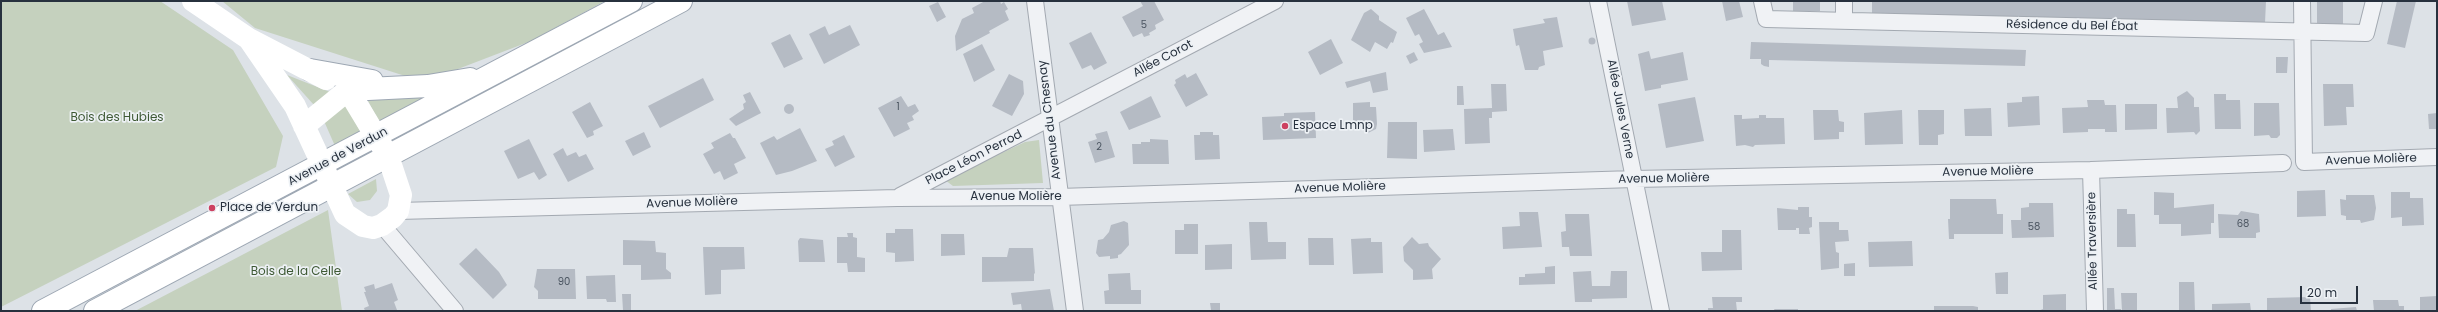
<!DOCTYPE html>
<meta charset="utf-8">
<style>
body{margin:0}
#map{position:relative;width:2438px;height:312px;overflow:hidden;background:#dde2e7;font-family:Poppins,sans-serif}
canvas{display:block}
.frame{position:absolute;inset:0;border:2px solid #27313e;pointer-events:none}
.scale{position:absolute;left:2300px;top:286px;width:58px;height:18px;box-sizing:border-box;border:2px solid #27313e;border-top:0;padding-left:5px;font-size:12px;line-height:14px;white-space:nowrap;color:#27313e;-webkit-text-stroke:3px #edf1f5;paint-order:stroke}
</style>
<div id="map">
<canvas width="2438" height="312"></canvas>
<div class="frame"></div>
<div class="scale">20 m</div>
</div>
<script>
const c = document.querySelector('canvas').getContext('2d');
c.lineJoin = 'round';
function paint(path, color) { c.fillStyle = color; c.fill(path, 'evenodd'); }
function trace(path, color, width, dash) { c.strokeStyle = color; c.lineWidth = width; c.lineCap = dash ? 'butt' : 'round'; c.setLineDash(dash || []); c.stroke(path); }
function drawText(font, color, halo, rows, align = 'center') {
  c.font = font + ' Poppins,sans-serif'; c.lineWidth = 3.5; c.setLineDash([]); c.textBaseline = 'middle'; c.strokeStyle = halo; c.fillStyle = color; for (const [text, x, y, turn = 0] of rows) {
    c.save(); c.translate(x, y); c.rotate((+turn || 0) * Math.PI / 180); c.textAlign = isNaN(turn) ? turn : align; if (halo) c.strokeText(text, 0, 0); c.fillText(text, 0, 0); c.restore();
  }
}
paint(new Path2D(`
 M1 1H160L233 50 283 136 276 167 1 307Z
 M222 1H605L531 41 424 82 255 28Z
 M287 75 330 92 314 105Z
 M365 95 426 98 380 124Z
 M346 104 361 133 335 146 324 121Z
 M1039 140 1043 183 953 186 945 180 1025 142Z
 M376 179 377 191 370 200 357 202 348 194Z
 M328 210 342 311H135Z`), '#c5d1be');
paint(new Path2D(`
 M985 1H1000L1001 4 1004 2 1008 9 1005 11 1009 20 989 31 990 33 956 51 955 36 962 19 974 13 972 8Z
 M1140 1H1154L1164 20 1155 25 1156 29 1149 33 1150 35 1144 37 1142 33 1133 37 1122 17 1143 6Z
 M1627 1H1662L1666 20 1632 26Z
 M1722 1H1739L1743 17 1726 21Z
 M1793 1H1820V11H1793Z
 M1872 1H2266L2265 23 1872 13Z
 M2317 1H2343V25L2317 24Z
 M2397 1H2416L2405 48 2387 44Z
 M938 2 946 17 937 22 929 6Z
 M1371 9 1379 16V20L1397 32 1393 43 1391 42 1387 49 1375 42 1370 52 1351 40 1364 13Z
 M1424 9 1438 35 1444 32 1452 47 1424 53 1419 44 1423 42 1419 34 1415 36 1406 18Z
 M1557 17 1563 47 1543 51 1545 65 1539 67 1538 70H1525L1519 45 1516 46 1513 29 1545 23 1543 19Z
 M850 25 860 45 824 64 809 34 825 26 829 35Z
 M1091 32 1107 63 1094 70 1091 65 1082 69 1069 43Z
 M790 34 803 59 784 68 771 43Z
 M1588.5 41a3.5 3.5 0 1 1 7 0a3.5 3.5 0 1 1-7 0Z
 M1331 39 1343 63 1320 75 1308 52Z
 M1751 42 2026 50 2025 66 1769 60V67L1764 66 1761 64V59H1750Z
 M982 44 995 70 974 82 963 54Z
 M1649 51 1651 59 1683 52 1688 80 1661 85V88L1645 91 1638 54Z
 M1414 52 1418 60 1410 64 1406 56Z
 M2276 57H2288L2287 73H2276Z
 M1386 72 1388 90 1373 93 1370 81 1347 88 1345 82Z
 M1196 73 1208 95 1186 107 1174 85 1176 83 1175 80 1185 74 1187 78Z
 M1009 74 1023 81 1024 94 1012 116 992 106Z
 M703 78 714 100 660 128 648 106Z
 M1491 84H1506L1507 111 1492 112V118H1489L1490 143 1465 144 1464 109 1492 108Z
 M2323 84H2353L2354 107H2346L2347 125 2324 126Z
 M1457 86H1463L1464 105H1457Z
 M2187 91 2194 98V107H2199L2200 131 2196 135 2194 132 2167 133 2166 108H2178L2177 97Z
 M750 92 761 113 736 126 729 119 744 109 743 104 746 102 743 95Z
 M2214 94H2226V100H2240L2241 129H2215Z
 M901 96 908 107 915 104 919 111 912 116 914 120 907 123 910 129 894 137 878 108Z
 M1151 96 1161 117 1129 130 1120 112Z
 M2039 96 2040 125 2008 127 2007 103 2022 102V97Z
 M1695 97 1704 141 1666 148 1658 104Z
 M2087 100H2104L2105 105H2116L2117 132H2105V129H2088V132L2063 133 2062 108 2088 107Z
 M590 102 603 126 593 131 594 135 587 138 572 112Z
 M1370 102V107H1376L1377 124 1376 129 1368 133 1362 130 1360 126H1353V103Z
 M2254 103H2279L2280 135 2277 138H2271L2269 135 2254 136Z
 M784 109a5 5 0 1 1 10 0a5 5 0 1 1-10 0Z
 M2125 104H2157V129L2125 130Z
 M1991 108 1992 136H1965L1964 109Z
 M1813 110H1838L1839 121 1844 122V132H1839V139L1814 140Z
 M1902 110 1903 144 1865 145 1864 113Z
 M1918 110H1944V134L1938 135V145H1919Z
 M1315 112 1316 138 1263 140 1262 117 1284 116V113Z
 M2437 113V129H2429L2428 114Z
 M1734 115H1742V119L1759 118V115H1766V118H1784L1785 144 1755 145 1753 147 1745 145 1736 146Z
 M1388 122H1417V159L1387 158Z
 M800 128 817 161 792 171 776 175 760 143 774 136 777 140Z
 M1453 129 1455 150 1424 152 1423 130Z
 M1107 131 1115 157 1095 163 1088 142 1097 139 1095 134Z
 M644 132 651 147 633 156 625 141Z
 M1200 132H1213V135H1219L1220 159 1195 160 1194 135H1200Z
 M730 133 733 138H735L746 158 734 164 738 173 724 180 720 171 714 174 703 154 714 148 711 143Z
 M844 135 855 157 835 167 825 149 834 145 832 141Z
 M529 139 547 175 539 180 534 172 518 179 504 151Z
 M1150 139 1168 140 1169 164H1133L1132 144H1141V142H1150Z
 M563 148 567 156 576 152 579 157 586 154 594 169 568 182 553 154Z
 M2325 190 2326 216 2297 217V191Z
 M2154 192 2174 193V208L2214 204V223H2211V234L2181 236V224H2159V215H2154Z
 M2391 192H2410V198H2423L2424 225 2402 226V217L2391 218Z
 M2346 195H2374L2376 208 2374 220 2361 223 2360 220H2346V216L2341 215 2340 199 2346 200Z
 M1950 199H1996L1997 214H2003V234H1954V239H1949L1948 219H1950Z
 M2029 203H2053L2054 237 2012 238 2011 220H2021V208L2029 207Z
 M1798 207H1809V217H1812V227L1809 228 1810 234H1799V228H1796V230H1778L1777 208 1798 210Z
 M2117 209H2127V214H2135L2136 247H2117Z
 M2241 211 2259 214 2260 232 2256 233V238H2219L2218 214 2238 215Z
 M1519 212H1538L1542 247 1503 249 1502 227 1520 226Z
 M1565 214H1589L1592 256H1570L1569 247H1562L1561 232 1566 231Z
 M1124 221 1128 223 1129 245 1121 254 1118 255V258L1110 259V256L1099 257 1096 253 1098 240 1103 239 1109 232 1111 225Z
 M1249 222H1267L1268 242H1286V259L1251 260Z
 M1819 222H1839V230H1848L1849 241 1835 242 1836 252 1839 253V268L1821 270Z
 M1184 224H1198V254H1175V230H1184Z
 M895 229H913L914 261 895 262V253L886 252V233H895Z
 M1722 230H1741L1742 270 1702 271 1701 252H1722Z
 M847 233H853V237L857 238V257L865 258V272H848L847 263H837V237H848Z
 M941 234H964L965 255 941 256Z
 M1412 237 1419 244 1428 243 1429 246 1441 259 1432 269 1433 279 1413 280V270L1404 261 1403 247Z
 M800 238 823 240 825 262H799L798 241Z
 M1308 238H1333L1334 265H1309Z
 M1371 238V242H1382L1383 273 1353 274 1351 239Z
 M623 240 655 241 656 252 666 253V269L671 273V279L641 280V265H623Z
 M1912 241 1913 266 1869 267 1868 242Z
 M1232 244V269L1205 270V245Z
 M703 247H744L745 269 721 270V294L705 295Z
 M476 248 499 272 507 285 493 299 459 264Z
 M1009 248H1033L1035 274 1034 273V281L982 282V257H1007Z
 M1855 263V276H1844V264Z
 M1555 266V284L1519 285V277H1525V274L1545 273V267Z
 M537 269H575L576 299H538V291L534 287Z
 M1591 271 1592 286H1610L1611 271H1627V298L1592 299V302H1575L1573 272Z
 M2008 272V294H1996L1995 273Z
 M1130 273 1131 290H1141V304H1105L1104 291 1109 290 1108 274Z
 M615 275 616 302H607L606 299H587L586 276Z
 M2179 282H2194L2195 311H2179Z
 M392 283 398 300 394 302 397 310 365 311 364 308 369 306 364 292H366L364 287 374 284 375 289Z
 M2107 288H2114L2115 309H2121V311H2107Z
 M1050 289 1054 311H1022L1021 304 1013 305 1011 293Z
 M2121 293H2137V311H2122Z
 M622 294H631V310H623Z
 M2066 294V311H2038L2043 309V295Z
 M2437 296V311H2420V297Z
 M1712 297H1742V302H1736L1737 311H1708V308H1713Z
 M2310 297 2311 311H2267V298Z
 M2373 300H2398L2399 306H2404V311H2374Z
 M1210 303H1220V310H1211Z
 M2250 303 2251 311H2212V304Z
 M1934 306H1973L1978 307V311H1934Z
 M2356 307 2357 311H2331V309Z
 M1774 309H1798V311H1775Z`), '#b5bbc4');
const street = new Path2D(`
 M1035 1 1075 311
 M1598 1 1661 311
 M1762 1 1766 19 2366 33 2374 1
 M2302 1 2304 162 2437 157
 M1844 21V1
 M2091 170 2095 311
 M900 196 1275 1
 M398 211 897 198 1059 197 1634 179 2091 170 2283 163
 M382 225 455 311`);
const primary = new Path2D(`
 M310 70 372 81
 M348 90 428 86 470 79
 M43 311 631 1
 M95 311 681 1`);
trace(street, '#a3a9b1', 18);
trace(primary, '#9da7b3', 24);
trace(street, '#f0f2f5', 16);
trace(new Path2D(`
 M193 1 249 39 326 79
 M249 39 295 106 345 214 363 226 373 228 382 225 393 217 398 211 401 195 388 156 348 90
 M304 126 348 90`), '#fff', 22);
trace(primary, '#fff', 22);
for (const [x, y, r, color] of [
 [1285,126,4,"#cd4161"],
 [212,208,4,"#cd4161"]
]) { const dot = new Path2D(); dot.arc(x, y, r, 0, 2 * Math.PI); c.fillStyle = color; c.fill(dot); trace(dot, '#edf1f5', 1.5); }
drawText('10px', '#4a5460', null, [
 ["5",1144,25],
 ["1",898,107],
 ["2",1099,147],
 ["68",2243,224],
 ["58",2034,227],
 ["90",564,282]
]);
drawText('12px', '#27313e', '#edf1f5', [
 ["Résidence du Bel Ébat",2072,26,1],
 ["Allée Corot",1163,59,-28],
 ["Allée Jules Verne",1620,109,79],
 ["Avenue du Chesnay",1050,120,-97],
 ["Avenue de Verdun",338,157,-28],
 ["Place Léon Perrod",974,158,-27],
 ["Avenue Molière",2371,160,-2],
 ["Avenue Molière",1988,172,-1],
 ["Avenue Molière",1664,179,-1],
 ["Avenue Molière",1340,188,-2],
 ["Avenue Molière",1016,197],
 ["Avenue Molière",692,203,-2],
 ["Allée Traversière",2093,241,-91]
]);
drawText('12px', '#3e5934', '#edf1f5', [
 ["Bois des Hubies",117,118],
 ["Bois de la Celle",296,272]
]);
drawText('12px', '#27313e', '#edf1f5', [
 ["Espace Lmnp",1293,126],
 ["Place de Verdun",220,208]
], 'left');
</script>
